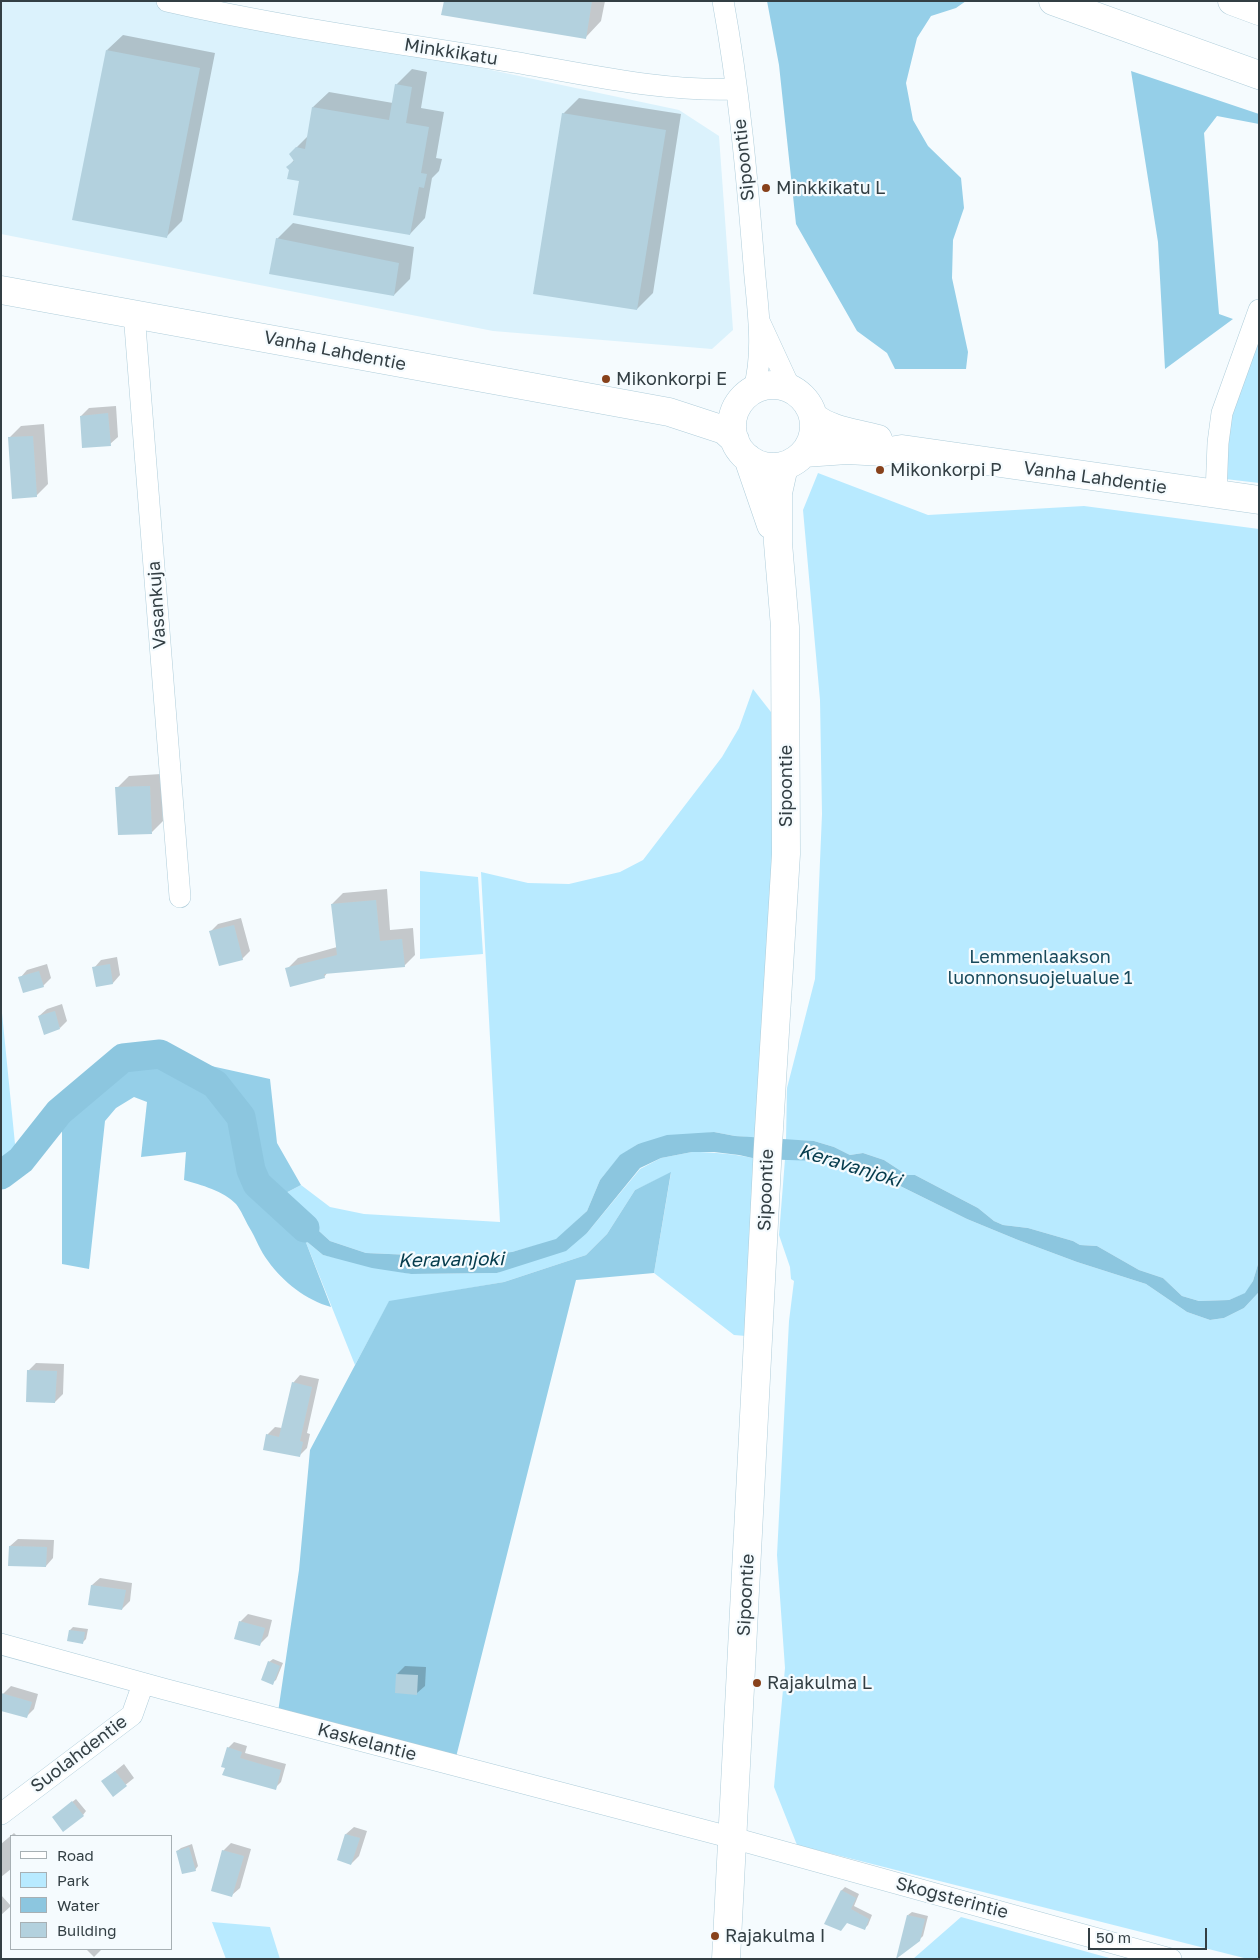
<!DOCTYPE html>
<style>
body{margin:0}
#map{position:relative;width:1260px;height:1960px;overflow:hidden;background:#f5fbfe;font-family:"Golos Text",sans-serif}
canvas{display:block}
.frame{position:absolute;inset:0;border:2px solid #333f44;pointer-events:none}
.legend{position:absolute;left:10px;top:1835px;width:162px;height:115px;box-sizing:border-box;background:#f5fbfe;border:1px solid #a7b0b4;margin:0;padding:6px 9px;list-style:none;font-size:15px;color:#333f44}
.legend li{display:flex;align-items:center;gap:10px;height:25px}
.legend b{width:25px;border:1px solid #a7b0b4}
.scale{position:absolute;left:1088px;top:1928px;width:119px;height:22px;box-sizing:border-box;border:2px solid #333f44;border-top:0;padding-left:6px;font-size:15px;line-height:18px;white-space:nowrap;color:#333f44;-webkit-text-stroke:4px #f5fbfe;paint-order:stroke}
</style>
<div id="map">
<canvas width="1260" height="1960"></canvas>
<div class="frame"></div>
<ul class="legend">
<li><b style="height:6px;background:#fff"></b>Road</li>
<li><b style="height:14px;background:#b8eaff"></b>Park</li>
<li><b style="height:14px;background:#8cc6df"></b>Water</li>
<li><b style="height:14px;background:#b3d1de"></b>Building</li>
</ul>
<div class="scale">50 m</div>
</div>
<script>
const c = document.querySelector('canvas').getContext('2d');
c.lineJoin = 'round';
function paint(path, color) { c.fillStyle = color; c.fill(path, 'evenodd'); }
function trace(path, color, width, dash) { c.strokeStyle = color; c.lineWidth = width; c.lineCap = dash ? 'butt' : 'round'; c.setLineDash(dash || []); c.stroke(path); }
function drawText(font, color, halo, rows, align = 'center') {
  c.font = font + ' "Golos Text",sans-serif'; c.lineWidth = 4.5; c.setLineDash([]); c.textBaseline = 'middle'; c.strokeStyle = halo; c.fillStyle = color; for (const [text, x, y, turn = 0] of rows) {
    c.save(); c.translate(x, y); c.rotate((+turn || 0) * Math.PI / 180); c.textAlign = isNaN(turn) ? turn : align; if (halo) c.strokeText(text, 0, 0); c.fillText(text, 0, 0); c.restore();
  }
}
paint(new Path2D(`
 M1 1H167L679 110 719 136 733 330 712 349 493 331 1 234Z`), '#dbf2fc');
paint(new Path2D(`
 M1259 310V483L1217 478 1218 443Z
 M818 473 928 515 1084 506 1259 529V1261L1253 1281 1246 1293 1229 1300 1199 1301 1182 1296 1163 1278 1139 1270 1097 1246 1080 1245 1073 1241 1028 1228 1003 1225 994 1221 978 1208 915 1175H907L884 1160 863 1153 850 1155 834 1147 814 1141 786 1140 787 1088 815 979 822 814 820 700 803 510Z
 M753 689 778 721 770 1097 757 1093 760 1099 758 1138 735 1136 714 1132 638 1144 620 1156 600 1180 587 1211 556 1240 512 1252 457 1257 366 1253 330 1241 308 1221 294 1205 278 1197 301 1185 330 1207 364 1214 500 1222 481 872 528 883 569 884 620 872 643 860 722 757 739 728Z
 M420 871 478 877 483 954 420 959Z
 M1 1003 16 1154 1 1167Z
 M692 1152C714 1152 735 1154 757 1159L746 1336 734 1335 654 1273 671 1173 635 1190 607 1234 586 1255 504 1282 389 1302 355 1365 305 1240 323 1255 411 1274 497 1273 587 1233 640 1169 661 1158Z
 M785 1159 819 1161 856 1169 888 1180 967 1219 1018 1240 1077 1262 1146 1284 1187 1312 1210 1320 1224 1318 1244 1308 1259 1292V1959H1248L797 1845 774 1787 785 1668 777 1555 789 1321 794 1281 791 1279 790 1267 779 1235Z
 M961 1917 1113 1959H913Z
 M212 1922 270 1927 280 1959H226Z`), '#b8eaff');
paint(new Path2D(`
 M767 1H966L956 8 931 16 917 38 906 83 913 120 928 146 961 178 964 208 953 240 952 278 968 352 966 369H895L887 353 857 331 796 224 779 65Z
 M1131 71 1259 114V124L1217 116 1204 133 1219 314 1233 319 1165 369 1158 242Z
 M158 1057 213 1087 238 1118 247 1169 255 1188 270 1211 305 1240 331 1307C306 1300 283 1282 268 1261 260 1251 256 1238 249 1227 245 1220 241 1210 236 1204 224 1191 201 1185 184 1180L186 1152 141 1157 147 1102 134 1097 116 1108 105 1121 89 1269 62 1264V1114L125 1061Z
 M184 1060 270 1079 277 1143 301 1185 278 1197 259 1181 254 1169 243 1115 217 1081Z
 M671 1172 654 1273 576 1280 454 1765 277 1719 299 1570 310 1450 389 1301 504 1282 586 1255 607 1234 635 1190Z`), '#95cfe8');
paint(new Path2D(`
 M714 1132 735 1136 814 1141 834 1147 850 1155 863 1153 884 1160 907 1175H915L978 1208 994 1221 1003 1225 1028 1228 1073 1241 1080 1245 1097 1246 1139 1270 1163 1278 1182 1296 1199 1301 1229 1300 1245 1293 1253 1281 1259 1261V1292L1244 1308 1224 1318 1210 1320 1187 1312 1146 1284 1077 1262 1018 1240 967 1219 888 1180 853 1168 819 1161 757 1159 739 1155 714 1152H692L661 1158 640 1168 587 1233 566 1251 497 1273 411 1274 372 1268 323 1255 270 1211 278 1197 294 1205 308 1221 330 1241 366 1253 457 1257 512 1252 556 1239 587 1211 600 1180 620 1155 638 1144 667 1135Z`), '#8cc6df');
paint(new Path2D(`
 M445 1H605L601 21 586 37Z
 M123 35 215 53 182 221 166 237 107 50Z
 M412 69 427 72 421 108 444 112 436 158 442 159 439 171 432 178 425 218 410 234 300 180 288 167 294 160 290 154 308 136 313 107 329 92 393 103 396 85Z
 M579 98 681 114 653 293 637 309 563 114Z
 M293 223 414 247 410 279 394 295 277 239Z
 M116 406 118 437 110 444 81 416 89 408Z
 M44 424 48 484 36 496 9 438 21 426Z
 M161 774 163 821 152 832 117 788 129 776Z
 M387 889 390 930 413 928 415 955 404 966 328 972 324 977 287 969 298 958 337 947 332 904 343 893Z
 M241 918 250 951 242 959 211 931 218 924Z
 M117 957 120 975 113 983 97 986 94 968 101 960Z
 M47 964 51 978 43 986 20 978 27 970Z
 M62 1004 67 1021 60 1028 39 1016 47 1009Z
 M36 1363 64 1364 63 1394 55 1402 29 1370Z
 M300 1375 319 1379 307 1433 310 1434 307 1448 299 1456 267 1435 275 1427 282 1428 293 1383Z
 M18 1539 54 1540 53 1558 46 1566 10 1546Z
 M100 1578 132 1583 130 1601 122 1609 89 1604 92 1585Z
 M248 1614 272 1620 268 1636 260 1644 240 1622Z
 M73 1627 88 1629 86 1639 82 1643 68 1640 70 1630Z
 M273 1659 283 1663 276 1680 272 1683 269 1662Z
 M405 1666 426 1667 425 1686 417 1693 396 1692 397 1674Z
 M11 1686 38 1694 34 1709 26 1717 3 1694Z
 M234 1742 247 1746 245 1753 286 1764 281 1782 275 1788 226 1767 228 1748Z
 M124 1764 134 1778 113 1795 103 1781Z
 M76 1799 86 1811 83 1815 57 1814Z
 M354 1827 367 1831 359 1856 351 1864 346 1834Z
 M14 1833 17 1836H11V1869L1 1877V1844Z
 M231 1843 251 1849 240 1888 232 1895 223 1851Z
 M192 1844 198 1866 195 1870 177 1851 181 1848Z
 M845 1887 859 1894 854 1906 872 1915 868 1925 865 1928 847 1922 825 1924 842 1890Z
 M1 1895 11 1906 1 1915Z
 M912 1912 928 1916 923 1936 919 1940 908 1915Z
 M86 1949H102L94 1957Z`), '#0003');
trace(new Path2D(`
 M1 1175 21 1160 59 1112 123 1058 160 1054 215 1084 241 1117 251 1170 257 1184 305 1228`), '#8cc6df', 29);
paint(new Path2D(`
 M444 1H592L586 39 441 15Z
 M106 50 200 68 167 238 72 220Z
 M395 84 412 87 406 123 429 127 421 173 427 174 424 188 419 187 410 235 293 215 299 181 287 179 289 170 286 167 294 161 289 154 296 147 305 149 312 107 389 120Z
 M562 113 666 130 637 310 533 294Z
 M276 238 399 263 394 296 269 274Z
 M108 413 111 446 82 448 80 416Z
 M33 436 37 497 12 499 8 437Z
 M150 786 152 834 118 835 115 787Z
 M376 900 380 941 402 939 405 967 324 974 325 978 290 987 285 968 337 955 331 904Z
 M234 925 243 960 219 966 209 931Z
 M110 964 113 984 96 987 92 967Z
 M39 971 44 987 23 993 18 977Z
 M55 1011 60 1029 44 1035 38 1016Z
 M27 1370 57 1371 55 1403 26 1402Z
 M292 1382 312 1387 300 1441 303 1442 300 1457 263 1450 266 1434 279 1437Z
 M9 1546 47 1547 46 1567 8 1566Z
 M91 1585 126 1590 122 1610 88 1605Z
 M239 1621 265 1628 260 1646 234 1639Z
 M69 1630 85 1632 83 1644 67 1641Z
 M268 1661 280 1666 273 1685 261 1680Z
 M396 1674 418 1675 417 1695 395 1693Z
 M1 1693 32 1702 27 1718 1 1711Z
 M227 1747 242 1752 240 1758 281 1770 276 1790 222 1775 225 1768 221 1767Z
 M115 1771 127 1786 113 1797 101 1781Z
 M72 1801 84 1816 63 1832 52 1817Z
 M345 1834 360 1838 351 1865 337 1860Z
 M189 1847 196 1871 182 1874 176 1851Z
 M222 1850 244 1856 232 1897 211 1891Z
 M841 1890 856 1898 851 1909 869 1919 865 1930 847 1923 841 1931 824 1924Z
 M907 1915 925 1919 920 1941 896 1959Z`), '#b3d1de');
const minor = new Path2D(`
 M167 1C279 27 393 42 507 61 582 73 659 92 736 89
 M723 1C739 88 747 177 754 265 757 305 765 349 754 389
 M134 313 180 897
 M760 323 790 388
 M1216 494 1218 443 1222 413 1259 310
 M1 1644 164 1689 733 1838 1171 1959
 M1 1814 132 1715 143 1684`);
const major = new Path2D(`
 M1 290 669 412 724 430 735 440
 M732 426a41 41 0 1 1 82 0a41 41 0 1 1-82 0Z
 M813 417C834 432 854 432 878 439
 M804 453 847 450 884 452 902 449 1259 500
 M748 458 771 525
 M726 1959 768 1145 786 854 785 627 778 543V493L784 466`);
const highway = new Path2D(`
 M1053 1 1259 75
 M1232 1 1259 11`);
trace(minor, '#afcdda', 22);
trace(major, '#afcdda', 29);
trace(highway, '#afcdda', 29);
trace(minor, '#fff', 21);
trace(major, '#fff', 28);
trace(highway, '#fff', 28);
for (const [x, y, r, color] of [
 [766,188,5,"#87411b"],
 [606,379,5,"#87411b"],
 [880,470,5,"#87411b"],
 [757,1683,5,"#87411b"],
 [715,1936,5,"#87411b"]
]) { const dot = new Path2D(); dot.arc(x, y, r, 0, 2 * Math.PI); c.fillStyle = color; c.fill(dot); trace(dot, '#f5fbfe', 2); }
drawText('18px', '#333f44', '#f5fbfe', [
 ["Minkkikatu",451,52,9],
 ["Sipoontie",744,160,-96],
 ["Vanha Lahdentie",335,351,11],
 ["Vanha Lahdentie",1095,478,8],
 ["Vasankuja",157,605,-94],
 ["Sipoontie",786,786,-90],
 ["Sipoontie",766,1190,-88],
 ["Sipoontie",746,1595,-87],
 ["Kaskelantie",367,1742,15],
 ["Suolahdentie",79,1754,-37],
 ["Skogsterintie",952,1898,15]
]);
drawText('18px', '#333f44', '#f5fbfe', [
 ["Minkkikatu L",776,188],
 ["Mikonkorpi E",616,379],
 ["Mikonkorpi P",890,470],
 ["Rajakulma L",767,1683],
 ["Rajakulma I",725,1936]
], 'left');
drawText('18px', '#18495b', '#f5fbfe', [
 ["Lemmenlaakson",1040,957],
 ["luonnonsuojelualue 1",1040,978]
]);
drawText('italic 19px', '#063c4d', '#f5fbfe', [
 ["Keravanjoki",850,1166,17],
 ["Keravanjoki",451,1260,-1]
]);
</script>
